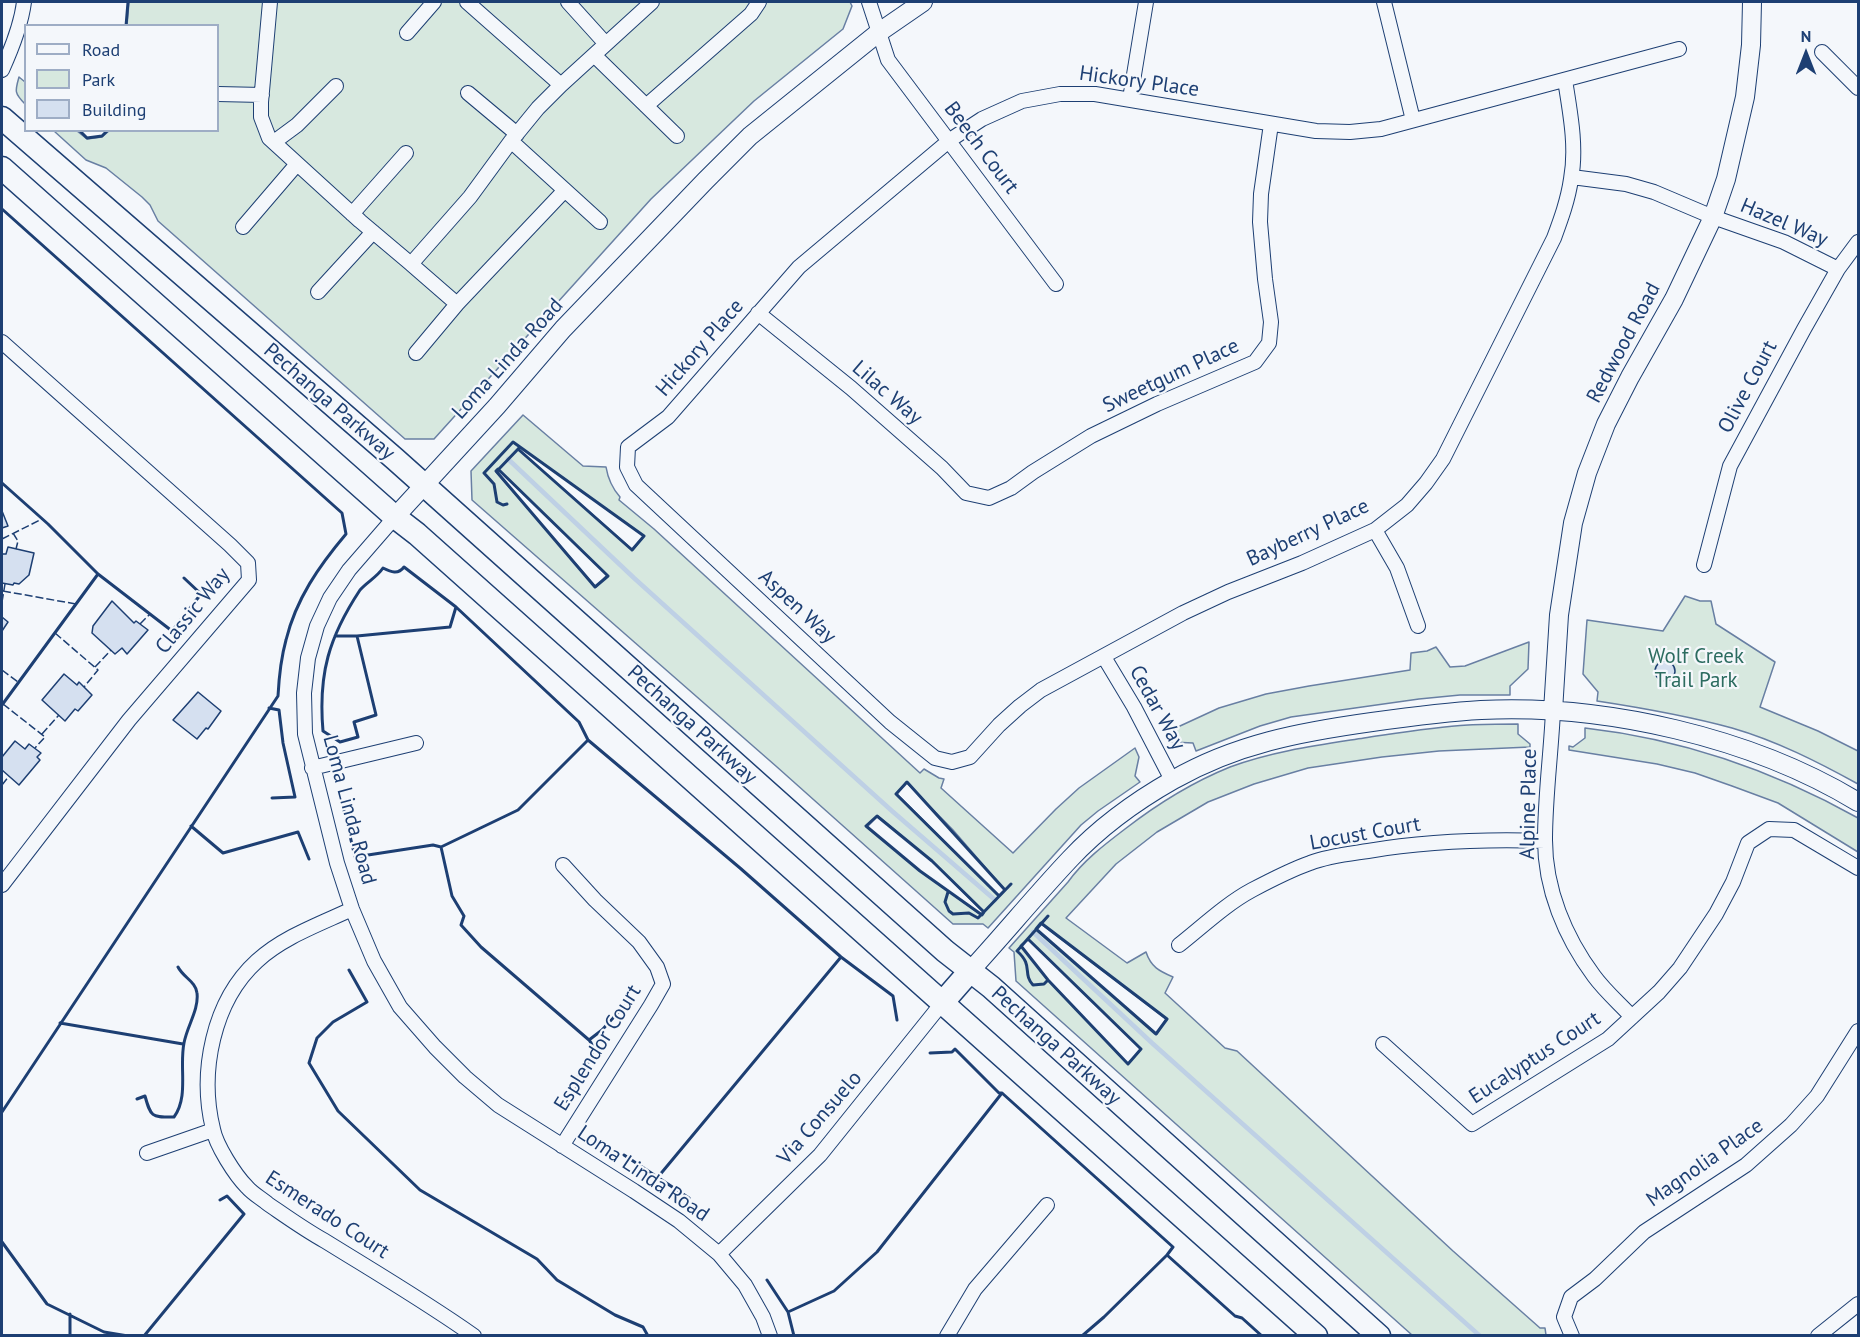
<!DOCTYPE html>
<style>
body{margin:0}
#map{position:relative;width:1860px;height:1337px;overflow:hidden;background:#f4f7fb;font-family:"PT Sans",sans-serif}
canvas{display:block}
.frame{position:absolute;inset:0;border:3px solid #1d3f73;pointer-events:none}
.legend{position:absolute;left:24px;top:24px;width:195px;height:108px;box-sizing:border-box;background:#f4f7fb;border:2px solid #9eadc5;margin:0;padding:8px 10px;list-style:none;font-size:18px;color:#1d3f73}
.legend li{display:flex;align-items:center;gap:12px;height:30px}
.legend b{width:30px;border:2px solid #9eadc5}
.north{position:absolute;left:1776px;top:24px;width:60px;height:60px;-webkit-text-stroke:4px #f4f7fb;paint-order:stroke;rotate:0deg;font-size:16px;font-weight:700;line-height:24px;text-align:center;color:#1d3f73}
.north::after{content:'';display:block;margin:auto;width:21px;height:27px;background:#1d3f73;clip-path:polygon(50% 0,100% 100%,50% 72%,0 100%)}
</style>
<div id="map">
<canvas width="1860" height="1337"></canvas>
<div class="frame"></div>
<ul class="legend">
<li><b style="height:8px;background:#f4f7fb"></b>Road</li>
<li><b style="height:16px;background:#d7e8df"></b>Park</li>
<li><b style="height:16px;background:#d5e0f0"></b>Building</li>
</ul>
<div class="north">N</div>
</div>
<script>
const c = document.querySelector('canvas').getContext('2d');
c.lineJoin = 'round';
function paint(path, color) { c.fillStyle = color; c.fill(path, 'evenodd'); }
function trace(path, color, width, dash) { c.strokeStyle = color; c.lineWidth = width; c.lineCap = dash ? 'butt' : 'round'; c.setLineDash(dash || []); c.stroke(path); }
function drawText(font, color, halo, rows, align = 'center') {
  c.font = font + ' "PT Sans",sans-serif'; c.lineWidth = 4.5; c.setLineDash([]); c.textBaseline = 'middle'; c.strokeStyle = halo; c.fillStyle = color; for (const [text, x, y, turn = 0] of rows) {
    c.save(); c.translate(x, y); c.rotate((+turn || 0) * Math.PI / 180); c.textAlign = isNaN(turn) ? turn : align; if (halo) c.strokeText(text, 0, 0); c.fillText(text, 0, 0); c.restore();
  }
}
const green = new Path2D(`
 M129 2H850L852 6 843 29 754 101 651 199 434 439H405L158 221 150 205 142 197 106 168 86 160 54 131H77L87 139 102 137 109 131 218 130V26L127 25Z
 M19 77 25 82V104C14 93 15 91 19 77Z
 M523 415 583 466 606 467C608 479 612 488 620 497L619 500 654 529 920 773 924 769 939 778 944 779 941 788 1013 853 1056 809 1079 788 1135 748 1139 757 1135 776 1140 782 1098 811 1081 825 988 928 983 924H953L777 767 472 500 471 471ZM520 447 644 536 633 550 518 449ZM498 469 607 575 596 587 496 472ZM906 782 953 830 1005 890 1000 896 897 794ZM878 816 932 861 984 913 981 915 920 871 867 827Z
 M1685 596 1700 601H1711L1716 624 1775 662 1760 707 1818 731 1858 751V784C1818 762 1777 741 1732 728 1688 716 1643 708 1597 701L1598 692 1583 674 1587 620 1663 631Z
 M1529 642 1528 669 1510 686V695H1460L1419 699 1291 717 1260 726 1196 751 1193 743 1172 742 1167 732 1219 708 1266 694 1309 686 1410 670 1411 653 1427 651 1436 647 1450 667 1465 666Z
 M1518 724V734L1530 744V747L1439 751 1382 757 1308 768 1254 784 1208 802 1157 832 1116 864 1066 918 1127 963 1146 952C1151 967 1159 971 1173 977L1165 993 1225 1048 1237 1051 1453 1251 1540 1328H1545L1546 1335H1412L1016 981 1014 952 1009 948 1068 882C1083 861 1104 845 1125 829 1156 805 1193 782 1230 767 1273 751 1319 745 1364 738 1398 733 1433 727 1468 725 1485 724 1501 724 1518 724ZM1041 924 1166 1019 1157 1034 1036 930ZM1028 939 1141 1049 1128 1064 1048 980 1021 946Z
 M1585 728C1682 739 1774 771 1858 818V852L1778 803 1732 786 1695 773 1657 764 1569 750V746L1573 747 1585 738Z`);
paint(green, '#d7e8df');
trace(green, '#687fa3', 1.5);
trace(new Path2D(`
 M508 459 634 578 892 811 995 900
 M1033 932 1152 1043 1480 1336`), '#bed0e5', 4.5);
const building = new Path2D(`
 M2 511 8 526 2 528Z
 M8 547 34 553 29 575 19 584 14 583 13 585 2 583V554H6Z
 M112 601 134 623 136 621 148 630 127 654 122 648 115 654 92 633 93 626Z
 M2 617 8 622 2 631Z
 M1655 671a10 10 0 1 1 20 0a10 10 0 1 1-20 0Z
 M64 674 77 685 79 682 92 695 78 711 75 709 65 721 42 700Z
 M198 692 221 711 208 729 206 728 197 739 173 720Z
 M15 741 25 749 29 744 41 753 37 757 40 760 19 785 2 770V757Z`);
paint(building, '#d5e0f0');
trace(building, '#1d3f73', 1.5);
const minor = new Path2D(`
 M270 2 261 102V117L269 138 360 221 411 264 470 197 511 141 538 108 561 85 652 2
 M467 2 561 85
 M568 2 606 44
 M869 2 888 60 1056 284
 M1384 2 1413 120
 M407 33 434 2
 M1822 52 1858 88
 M594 55 677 136
 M2 70C12 48 21 26 24 2
 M1565 80C1570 112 1577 147 1571 179 1568 200 1561 219 1554 238L1443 459 1426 483 1407 505 1375 530 1302 563 1228 592 1183 613 1041 690 1020 706 999 725 970 757 952 762 935 758 890 722 636 485 627 467 628 447 668 417 799 267 950 140 982 119 1022 101 1060 94H1095L1316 131 1350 132 1381 129 1679 49
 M468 93 517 134
 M218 94 262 95
 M1130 99 1146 2
 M646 106 751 14 759 2
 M511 141 600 222
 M274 142 297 125 336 86
 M1572 177 1626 184 1654 192 1713 217 1784 242 1838 269
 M352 214 406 153
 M243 227 297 164
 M411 264 457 304 565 190
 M318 292 373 232
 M758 313 851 388 942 468 966 493 989 498 1011 488 1033 472 1091 436 1157 404 1255 362 1269 343 1271 322 1265 279 1260 222 1261 194 1271 124
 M2 342 230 545 248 563 249 580 129 720 2 885
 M416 353 457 304
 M395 517 349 570 330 598 317 626 308 658 304 693 305 734 337 863 352 909 374 961 400 1007 435 1047 465 1077 498 1105 634 1191 679 1221 719 1254 745 1285 763 1317 770 1336
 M1375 530 1397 568 1418 626
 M1704 565 1730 466 1804 329 1838 269 1858 242
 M1104 657 1134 707 1172 780
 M1553 711C1551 754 1545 797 1545 840 1545 889 1565 937 1594 976 1605 991 1619 1003 1632 1017
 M312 768 416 743
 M352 909C320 924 283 937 257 961 213 1001 199 1072 213 1129 216 1145 235 1175 247 1187 253 1194 261 1198 268 1204 287 1217 305 1230 325 1241 375 1272 426 1302 474 1336
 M1179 945C1203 926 1226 904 1252 890 1271 880 1290 870 1310 863 1328 856 1348 854 1368 851 1427 841 1485 839 1545 841
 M1383 1044 1472 1124 1608 1039 1659 992 1680 968 1716 914 1733 882 1748 843 1769 829 1794 830 1858 868
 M562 1146 651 1005 663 984 657 967 639 942 595 900 563 865
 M147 1153 213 1130
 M719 1254 820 1155 943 1002
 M947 1336 975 1289 1047 1205
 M1572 1336 1564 1317 1571 1297 1595 1279 1644 1232 1746 1165 1791 1125 1817 1096 1858 1031
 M1818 1336 1858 1304`);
const tertiary = new Path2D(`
 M395 517 497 406 563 329 705 181 750 136 878 33 923 2
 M1553 711 1559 615 1573 523 1587 473 1606 424 1630 377 1674 299 1713 217 1726 179 1745 97 1751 45 1752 2
 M971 970C1004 934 1036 895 1070 859 1099 828 1136 801 1173 780 1236 744 1300 732 1372 722 1408 717 1444 712 1481 710 1605 704 1751 737 1858 802`);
const primary = new Path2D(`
 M2 118 395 459 945 951 991 987 1379 1336
 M2 168 395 517 417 534 1316 1336
 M943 1002 971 970`);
trace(minor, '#1d3f73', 16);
trace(tertiary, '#1d3f73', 20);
trace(primary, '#1d3f73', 25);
trace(minor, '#f4f7fb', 14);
trace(tertiary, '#f4f7fb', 18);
trace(primary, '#f4f7fb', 22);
trace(new Path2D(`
 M13 533 18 541 16 549
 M2 539 42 519
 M3 591 76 604
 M2 602 5 584
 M140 624 150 614
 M55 633 98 670 84 687
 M95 667 111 650
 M2 670 18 682
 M3 704 45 737 35 748
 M42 734 59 715
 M2 785 9 776`), '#1d3f73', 1.5, [8, 3]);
trace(new Path2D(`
 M126 26 128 2
 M79 130 87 138 102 136 108 130
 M2 209 342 513 346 534C319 566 296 599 286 640 281 658 279 677 278 696L2 1112
 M520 447 644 536 632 550 518 449Z
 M498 469 608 576 595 587 496 471Z
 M497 471 520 447 513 442 484 473 494 484 497 502 503 505 507 504
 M2 483 48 524 98 574 172 631 201 594 184 578
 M456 607 404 567C398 575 391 572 383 568 377 577 367 582 360 590 329 637 318 674 323 731L340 742 358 737 354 722 376 715 357 636 450 627 456 607 579 722 588 740 740 868 841 957 893 996 897 1020
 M335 636H357
 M2 705 98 574
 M269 708 279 710 283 743 295 797 272 798
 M907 782 1005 890 999 896 896 794Z
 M342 802 355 857 433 845 441 847 518 810 588 740
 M877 816 932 861 984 912 982 915 920 871 866 826Z
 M191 826 223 853 298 832 309 859
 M441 847 452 896 464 916 461 925 481 947 589 1040 602 1030 624 1006
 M948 892 945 902 949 911 953 914 969 913 978 918 1011 884
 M1048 916 1017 951C1034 966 1022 973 1033 985L1044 984 1048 980
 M1041 923 1167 1019 1156 1034 1036 929Z
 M1028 939 1141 1049 1128 1064 1048 980 1021 946Z
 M349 970 367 1002 333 1022 317 1038 309 1063 338 1111 420 1190 537 1259 557 1280 615 1315 643 1327 648 1336
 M60 1023 183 1044
 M930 1053 952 1052 955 1049 999 1093H1002L1173 1247 1167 1255 1235 1316 1242 1318 1262 1336
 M137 1099 145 1096C151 1118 152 1117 174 1117 189 1097 179 1067 184 1043 187 1026 199 1010 197 993 196 982 183 977 178 967
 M567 1102 581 1081 577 1078C585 1066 600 1053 589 1040
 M624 1155 689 1198
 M658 1177 841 957
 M2 1242 47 1304 104 1332 128 1336
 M767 1280 788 1312 794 1336
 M788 1312 834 1291 877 1252 1002 1093
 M70 1314V1336
 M144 1336 244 1214 227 1196 220 1200
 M1082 1336 1104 1317 1167 1255`), '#1d3f73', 3);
drawText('21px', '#1d3f73', '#f4f7fb', [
 ["Hickory Place",1139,82,8],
 ["Beech Court",981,148,53],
 ["Hazel Way",1784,223,23],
 ["Redwood Road",1624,343,-62],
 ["Hickory Place",700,348,-49],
 ["Loma Linda Road",508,359,-48],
 ["Sweetgum Place",1171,376,-25],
 ["Olive Court",1748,387,-62],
 ["Lilac Way",887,393,41],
 ["Pechanga Parkway",329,402,41],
 ["Bayberry Place",1308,533,-25],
 ["Aspen Way",797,607,43],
 ["Classic Way",193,611,-51],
 ["Cedar Way",1157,708,61],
 ["Pechanga Parkway",692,725,42],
 ["Alpine Place",1529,804,-89],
 ["Loma Linda Road",349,810,75],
 ["Locust Court",1365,834,-10],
 ["Pechanga Parkway",1056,1046,42],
 ["Esplendor Court",598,1048,-58],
 ["Eucalyptus Court",1535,1058,-33],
 ["Via Consuelo",820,1118,-49],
 ["Magnolia Place",1705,1163,-35],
 ["Loma Linda Road",643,1174,34],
 ["Esmerado Court",327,1215,33]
]);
drawText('21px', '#2c6c60', '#f4f7fb', [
 ["Wolf Creek",1696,657],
 ["Trail Park",1696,681]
]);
</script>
